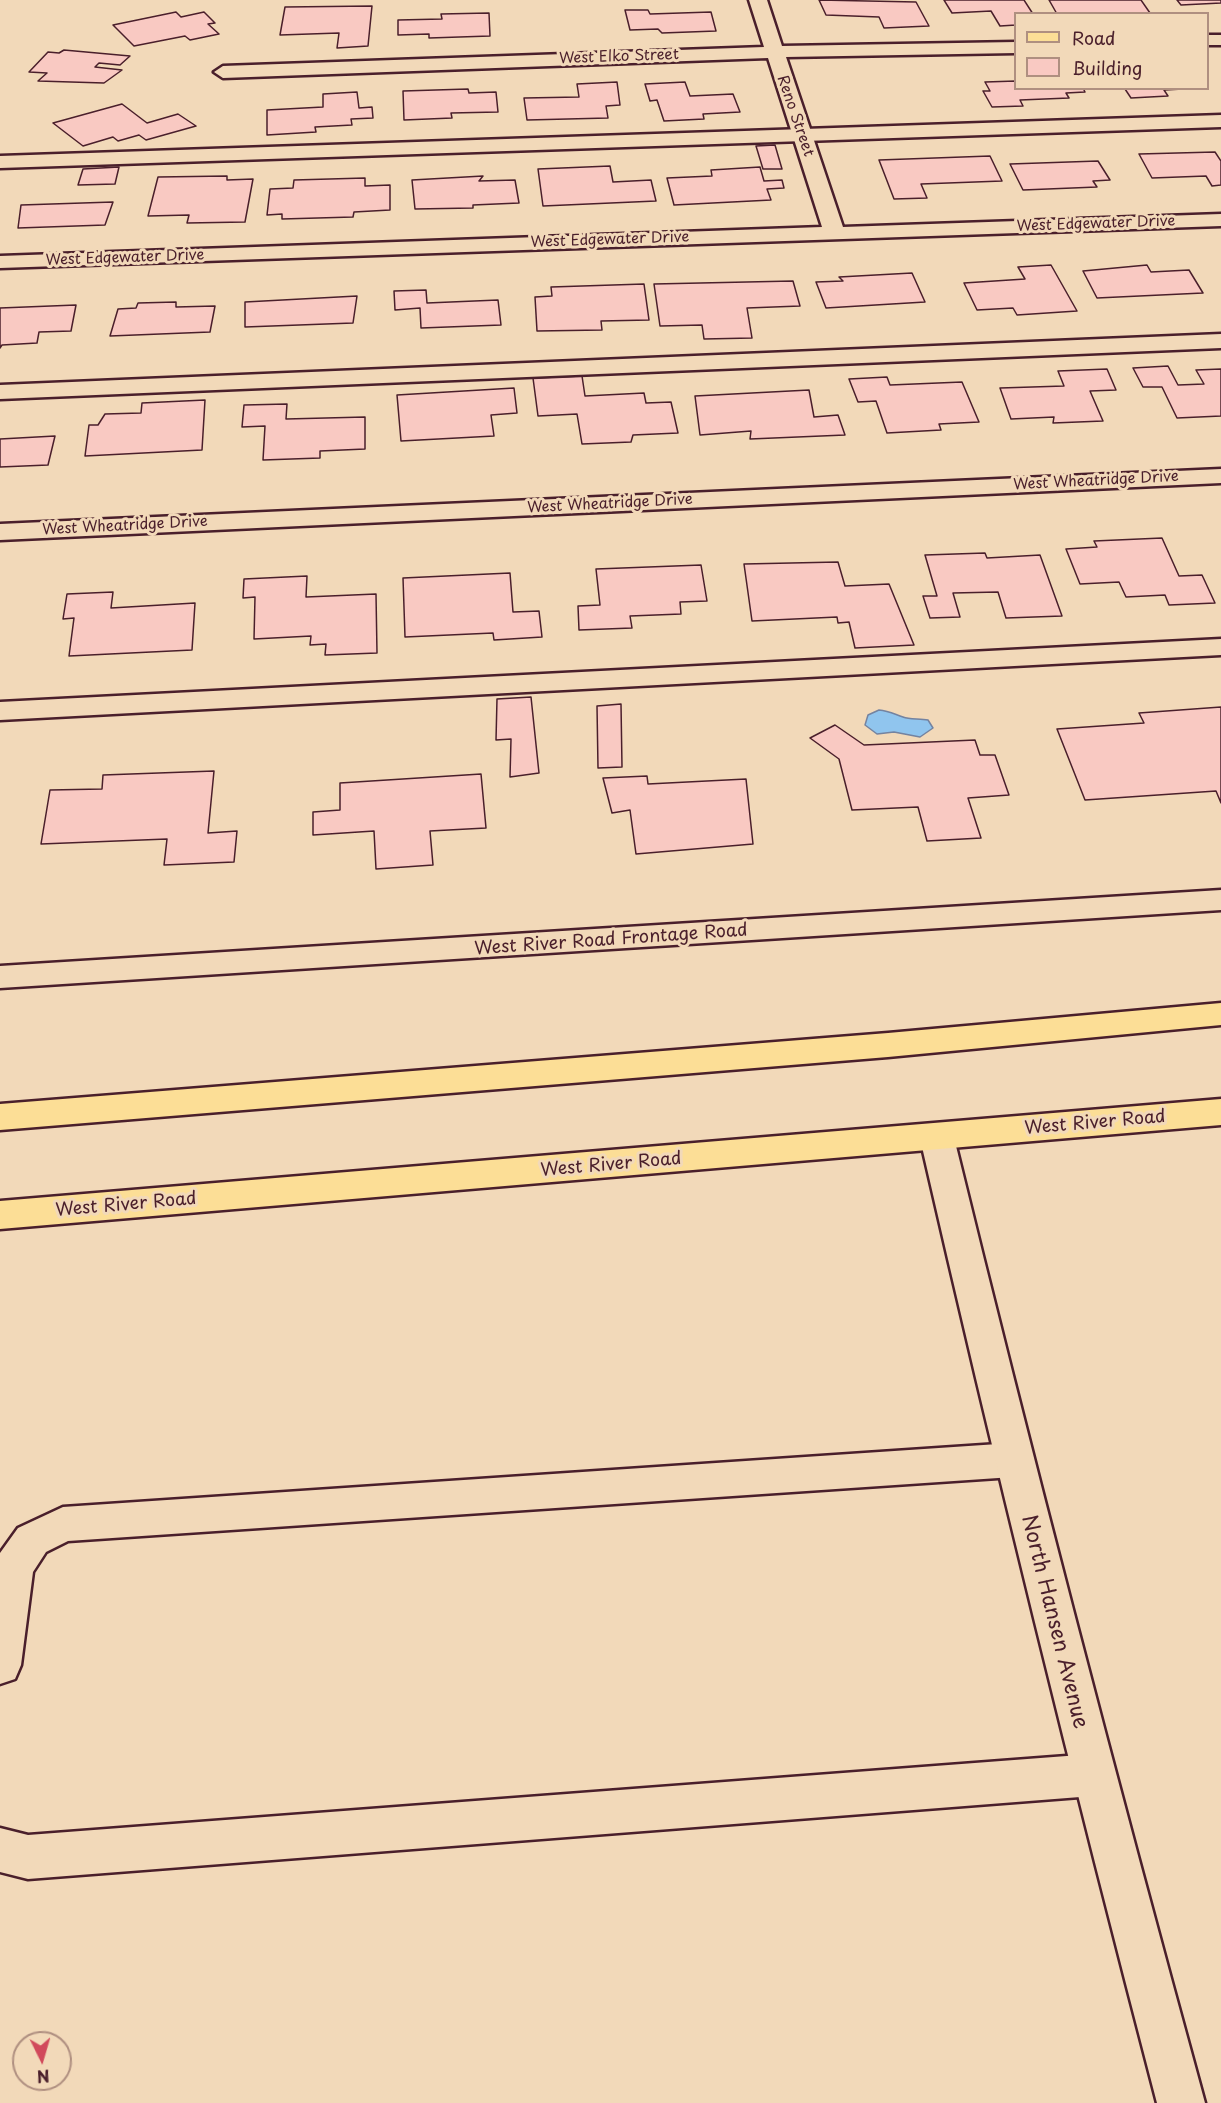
<!DOCTYPE html>
<style>
body{margin:0}
#map{position:relative;width:1221px;height:2103px;overflow:hidden;background:#f2d9b9;font-family:"Playpen Sans",sans-serif}
canvas{display:block}
.legend{position:absolute;left:1014px;top:12px;width:195px;height:78px;box-sizing:border-box;background:#f2d9b9;border:2px solid #af8f80;margin:0;padding:8px 10px;list-style:none;font-size:18px;color:#4a1f2b}
.legend li{display:flex;align-items:center;gap:12px;height:30px}
.legend b{width:30px;border:2px solid #af8f80}
.north{position:absolute;left:12px;top:2031px;width:60px;height:60px;box-sizing:border-box;background:#f2d9b9;border:2px solid #af8f80;border-radius:50%;rotate:175deg;font-size:16px;font-weight:700;line-height:24px;text-align:center;color:#4a1f2b}
.north::after{content:'';display:block;margin:auto;width:21px;height:27px;background:#d1495b;clip-path:polygon(50% 0,100% 100%,50% 72%,0 100%)}
</style>
<div id="map">
<canvas width="1221" height="2103"></canvas>
<ul class="legend">
<li><b style="height:8px;background:#fcde96"></b>Road</li>
<li><b style="height:16px;background:#f9c9c2"></b>Building</li>
</ul>
<div class="north">N</div>
</div>
<script>
const c = document.querySelector('canvas').getContext('2d');
c.lineJoin = 'round';
function paint(path, color) { c.fillStyle = color; c.fill(path, 'evenodd'); }
function trace(path, color, width, dash) { c.strokeStyle = color; c.lineWidth = width; c.lineCap = dash ? 'butt' : 'round'; c.setLineDash(dash || []); c.stroke(path); }
function drawText(font, color, halo, rows, align = 'center') {
  c.font = font + ' "Playpen Sans",sans-serif'; c.lineWidth = 6; c.setLineDash([]); c.textBaseline = 'middle'; c.strokeStyle = halo; c.fillStyle = color; for (const [text, x, y, turn = 0] of rows) {
    c.save(); c.translate(x, y); c.rotate((+turn || 0) * Math.PI / 180); c.textAlign = isNaN(turn) ? turn : align; if (halo) c.strokeText(text, 0, 0); c.fillText(text, 0, 0); c.restore();
  }
}
const water = new Path2D(`
 M879 710C889 711 894 714 903 717 910 720 920 718 928 720L933 728 920 737 894 732 877 734 865 725 868 715Z`);
paint(water, '#90c5ee');
trace(water, '#7483a0', 1.5);
const building = new Path2D(`
 M819 0 916 2 929 26 884 28 879 17 826 15Z
 M944 0H1024L1033 14H1016V25L1000 26 991 11 952 13Z
 M1049 0H1141L1150 13 1057 14Z
 M1177 0H1221V3L1181 5Z
 M372 6 368 46 337 48 339 33 280 35 285 7Z
 M625 10H648L650 14 711 12 716 31 662 33 658 29 630 30Z
 M176 12 181 17 204 12 215 23 208 24 219 34 190 40 185 36 134 46 113 25Z
 M489 13 490 36 429 38V34L398 35V20L442 19 441 14Z
 M64 50 130 56 120 65 99 63 95 67 122 70 104 83 38 81 47 73 29 72 48 52 59 53Z
 M1016 81V88H1083L1085 92 1066 93 1069 98 1020 100 1023 106 992 107 983 91H990L985 82Z
 M617 82 620 105 606 106 608 118 527 120 524 98 579 97 577 84Z
 M685 82 690 96 733 94 740 112 703 114 704 119 664 121 657 100 650 101 645 84Z
 M1113 88H1183V89L1164 90 1168 96 1131 98 1125 89Z
 M468 89 469 93 496 92 498 112 451 113 452 118 404 120 403 91Z
 M357 92 359 108 372 107 373 118 351 119 352 125 315 127 316 132 267 135V110L323 107V94Z
 M122 104 147 123 178 114 196 126 146 140 139 135 118 141 113 137 83 146 53 123Z
 M775 145 782 169H763L756 146Z
 M1215 152 1221 161V185L1212 186 1206 176 1152 178 1139 154Z
 M990 156 1002 181 921 184 927 198 894 199 879 160Z
 M1098 161 1110 180 1093 181 1097 187 1023 190 1010 164Z
 M610 166 613 182 651 180 656 201 543 206 538 169Z
 M119 167 115 184 78 185 83 169Z
 M760 167 764 181 782 180 784 188 767 189 771 200 674 205 667 178 712 176 711 170Z
 M227 176V180L253 179 245 222 187 223 189 215 148 216 158 177Z
 M483 176 479 181 515 180 519 203 473 205V208L415 209 412 180Z
 M365 178V186L390 185V210L354 212 353 217 282 219V214L267 215 270 189 293 188 294 180Z
 M113 202 105 225 18 228 21 205Z
 M1051 265 1077 311 1017 315 1013 308 977 310 964 283 1025 279 1018 267Z
 M1147 265 1151 272 1189 270 1203 293 1097 298 1083 271Z
 M912 273 925 302 826 308 816 282 843 281 839 277Z
 M793 281 800 306 747 308 752 338 704 339 702 325 660 326 654 284Z
 M644 284 649 320 601 321 602 330 537 331 535 297 552 296 551 287Z
 M426 290 427 303 498 300 501 325 421 328 420 308 395 310 394 291Z
 M357 296 353 323 245 327V302Z
 M176 302V307L215 306 210 332 110 336 118 309 136 308 138 303Z
 M76 305 71 331 39 332 37 343 2 345 0 348V308Z
 M1168 366 1178 385 1204 384 1196 370 1221 369V416L1177 418 1162 387H1143L1133 368Z
 M1107 369 1116 390 1090 391 1103 421 1053 423 1054 417 1011 419 1000 388 1064 386 1058 371Z
 M582 376 585 396 644 393 646 403 671 402 678 433 633 435 631 442 582 444 577 414 538 416 533 378Z
 M887 377 890 385 962 382 979 422 939 424 941 430 887 433 876 401 858 402 849 379Z
 M514 388 517 413 491 415 494 436 401 441 397 395Z
 M809 390 814 417 838 415 845 435 750 439 751 431 700 435 695 396Z
 M205 400 202 450 85 456 89 425H98L105 414 141 413 142 403Z
 M287 404 286 419 365 417V449L320 451V458L263 460 265 426 242 427 244 405Z
 M55 436 48 465 0 467V439Z
 M1162 538 1179 576 1202 575 1215 603 1169 605 1165 595 1126 597 1119 582 1080 584 1066 549 1097 547 1094 541Z
 M985 553 987 558 1040 555 1062 616 1006 618 998 592 953 593 960 617 930 618 923 596H937L925 555Z
 M838 562 845 586 889 584 914 645 855 648 849 622 838 623 837 617 752 621 744 564Z
 M701 565 707 601 680 602 681 614 630 616 632 628 579 630 578 606 600 605 596 569Z
 M510 573 513 612 539 611 542 637 494 640 493 633 405 637 403 578Z
 M307 576 306 597 376 594 377 653 325 655 326 644 310 645 311 636 254 639 255 597 243 598 244 579Z
 M113 592 111 608 195 603 192 650 69 656 74 618 63 619 67 594Z
 M531 697 539 773 510 777 511 739 496 740 497 699Z
 M621 704 622 767 598 768 597 706Z
 M1221 707V803L1216 791 1085 800 1057 729 1144 723 1139 713Z
 M835 725 864 745 975 740 980 755H995L1009 795 968 798 981 838 927 841 918 807 852 810 839 759 810 738Z
 M214 771 208 833 237 831 234 862 164 865 167 839 41 844 50 790 102 789 103 775Z
 M481 774 486 828 430 831 433 865 376 869 374 831 313 835V812L340 810V783Z
 M647 776 648 784 746 779 753 844 636 854 630 810 612 813 603 778Z`);
paint(building, '#f9c9c2');
trace(building, '#4a1f2b', 1.5);
const lane = new Path2D(`
 M1221 115V127L0 168V156Z
 M1221 334V348L0 399V385Z
 M1221 639V655L0 720V702Z
 M1013 1443 1027 1448 1032 1460 1027 1472 1013 1477 68 1541 46 1552 33 1572 21 1665 15 1679 0 1684V1553L18 1528 63 1507Z
 M1093 1754 1108 1760 1115 1775 1108 1790 1093 1796 28 1879 0 1872V1828L28 1835Z`);
const street = new Path2D(`
 M749 0H767L782 46 1016 42V53L786 57 843 227 1221 214V226L0 268V256L822 227 768 58 223 78 214 72 223 66 764 47Z
 M1208 35H1221V45H1208Z
 M1221 469V483L0 540V524Z
 M1221 890V910L0 988V966Z
 M937 1125 949 1129 954 1138C1033 1461 1117 1782 1205 2103H1157C1073 1782 994 1461 920 1138L925 1129Z`);
const primary = new Path2D(`
 M1221 1003V1025L888 1057 0 1130V1104L888 1033Z
 M1221 1099V1125L0 1229V1201Z`);
trace(lane, '#4a1f2b', 5);
trace(street, '#4a1f2b', 5);
trace(primary, '#4a1f2b', 5);
paint(lane, '#f2d9b9');
paint(street, '#f2d9b9');
paint(primary, '#fcde96');
drawText('15px', '#4a1f2b', '#f2d9b9', [
 ["West Elko Street",619,57,-2],
 ["Reno Street",795,116,71],
 ["West Edgewater Drive",1096,224,-2],
 ["West Edgewater Drive",610,240,-2],
 ["West Edgewater Drive",125,258,-2],
 ["West Wheatridge Drive",1096,481,-3],
 ["West Wheatridge Drive",610,504,-3],
 ["West Wheatridge Drive",125,526,-3]
]);
drawText('18px', '#4a1f2b', '#f2d9b9', [
 ["West River Road Frontage Road",611,940,-4],
 ["West River Road",1095,1123,-5],
 ["West River Road",611,1165,-5],
 ["West River Road",126,1205,-5]
]);
drawText('21px', '#4a1f2b', '#f2d9b9', [
 ["North Hansen Avenue",1054,1622,76]
]);
</script>
